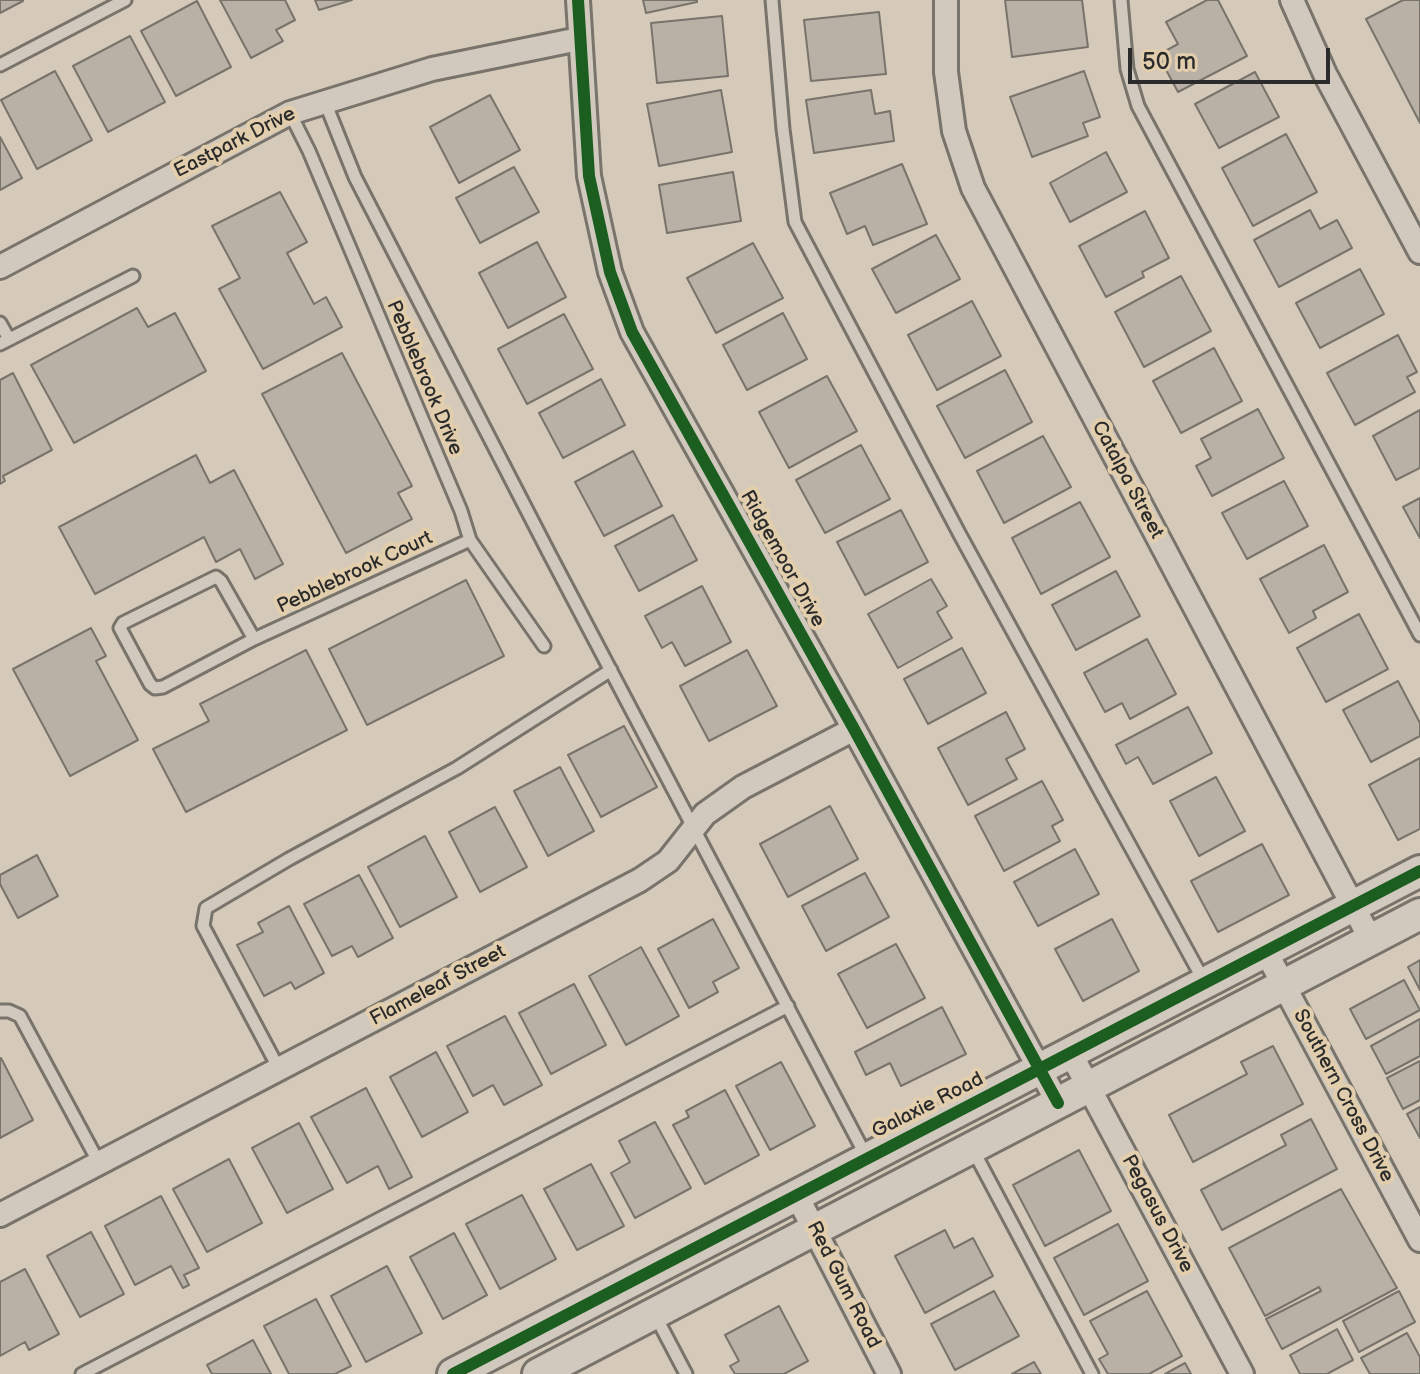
<!DOCTYPE html>
<style>
body{margin:0}
#map{position:relative;width:1420px;height:1374px;overflow:hidden;background:#d5cab9;font-family:"Balsamiq Sans",sans-serif}
canvas{display:block}
.scale{position:absolute;left:1128px;top:48px;width:202px;height:36px;box-sizing:border-box;border:4px solid #2b2b2b;border-top:0;padding-left:10px;font-size:24px;line-height:28px;white-space:nowrap;color:#2b2b2b;-webkit-text-stroke:6px #e2ceac;paint-order:stroke}
</style>
<div id="map">
<canvas width="1420" height="1374"></canvas>
<div class="scale">50 m</div>
</div>
<script>
const c = document.querySelector('canvas').getContext('2d');
c.lineJoin = 'round';
function paint(path, color) { c.fillStyle = color; c.fill(path, 'evenodd'); }
function trace(path, color, width, dash) { c.strokeStyle = color; c.lineWidth = width; c.lineCap = dash ? 'butt' : 'round'; c.setLineDash(dash || []); c.stroke(path); }
function drawText(font, color, halo, rows, align = 'center') {
  c.font = font + ' "Balsamiq Sans",sans-serif'; c.lineWidth = 8; c.setLineDash([]); c.textBaseline = 'middle'; c.strokeStyle = halo; c.fillStyle = color; for (const [text, x, y, turn = 0] of rows) {
    c.save(); c.translate(x, y); c.rotate((+turn || 0) * Math.PI / 180); c.textAlign = isNaN(turn) ? turn : align; if (halo) c.strokeText(text, 0, 0); c.fillText(text, 0, 0); c.restore();
  }
}
const building = new Path2D(`
 M0 0H23V1L0 13Z
 M220 0H285L295 20 276 30 283 41 251 58Z
 M315 0H352L319 10Z
 M643 0H697V2L646 13Z
 M1005 0H1082L1088 47 1012 57Z
 M1207 0H1218L1247 56 1178 92 1158 55 1178 44 1166 22Z
 M1403 0H1420V123L1366 19Z
 M197 1 231 67 176 96 141 31Z
 M879 12 886 74 811 81 804 20Z
 M722 16 728 76 657 83 651 23Z
 M130 36 165 102 108 132 73 66Z
 M55 71 92 140 37 169 1 100Z
 M1084 71 1100 117 1083 123 1088 136 1032 157 1010 97Z
 M1255 72 1279 117 1219 148 1195 104Z
 M721 90 732 152 659 166 647 104Z
 M871 90 875 114 890 111 894 141 814 153 806 100Z
 M490 95 520 150 459 183 430 127Z
 M1286 134 1317 192 1253 226 1222 168Z
 M0 137 22 178 0 190Z
 M1106 152 1127 192 1070 222 1050 183Z
 M902 164 927 224 873 245 865 226 847 234 830 193Z
 M514 167 539 212 480 243 456 198Z
 M733 172 741 221 667 233 659 185Z
 M280 192 307 242 287 253 314 304 326 297 342 327 263 369 219 289 240 278 212 226Z
 M1310 210 1320 229 1337 220 1352 248 1279 287 1254 240Z
 M1145 211 1169 258 1142 272 1144 277 1106 297 1079 246Z
 M936 235 960 279 896 313 872 269Z
 M537 242 566 297 508 328 479 273Z
 M753 243 783 298 716 333 687 278Z
 M1360 269 1384 314 1320 348 1296 303Z
 M1181 276 1211 331 1144 367 1115 312Z
 M972 301 1001 356 937 390 908 335Z
 M137 308 148 327 175 313 206 371 74 443 31 365Z
 M783 313 807 359 747 390 723 345Z
 M564 314 593 369 527 404 498 349Z
 M1398 335 1417 372 1407 377 1415 392 1355 425 1327 373Z
 M1214 348 1242 401 1181 433 1153 381Z
 M342 353 412 486 398 493 412 519 346 553 262 394Z
 M1005 370 1032 422 965 458 937 406Z
 M13 373 52 450 3 476 5 481 0 484V380Z
 M827 376 857 431 789 468 759 412Z
 M601 379 625 425 563 458 539 413Z
 M1258 409 1284 458 1212 496 1196 466 1211 458 1201 439Z
 M1420 410V468L1396 480 1373 436Z
 M1043 436 1071 487 1004 523 977 471Z
 M861 445 890 499 825 533 796 480Z
 M633 451 662 506 604 536 575 482Z
 M196 455 210 483 234 470 283 564 255 579 240 549 216 562 204 537 95 594 59 527Z
 M1284 481 1308 526 1247 559 1222 513Z
 M1420 498V538L1403 507Z
 M1080 502 1110 557 1041 594 1012 538Z
 M901 510 928 562 865 595 837 542Z
 M673 515 697 560 639 591 615 546Z
 M1324 545 1348 592 1313 611 1316 618 1289 633 1260 579Z
 M1116 571 1140 616 1076 650 1052 605Z
 M931 579 947 606 937 612 952 638 898 668 868 614Z
 M466 580 504 656 367 725 329 649Z
 M702 586 731 642 685 666 672 642 662 648 645 616Z
 M1359 614 1388 669 1326 702 1297 648Z
 M91 628 106 656 96 661 138 740 70 776 13 669Z
 M1147 639 1176 694 1130 719 1122 703 1105 712 1084 673Z
 M962 648 986 693 928 724 904 679Z
 M306 650 347 730 186 812 153 749 209 721 200 704Z
 M747 650 777 706 709 741 680 686Z
 M1398 681 1420 723V736L1371 762 1343 710Z
 M1188 707 1212 753 1153 784 1138 757 1126 764 1116 745Z
 M1006 712 1025 749 1006 759 1017 779 968 805 938 748Z
 M624 726 657 787 601 817 568 755Z
 M1420 758V829L1398 840 1369 785Z
 M560 767 594 831 548 856 514 791Z
 M1216 777 1245 831 1199 856 1170 801Z
 M1042 781 1063 820 1052 826 1060 841 1004 871 975 816Z
 M830 806 858 859 788 897 760 844Z
 M495 807 527 867 480 892 449 832Z
 M425 836 457 897 400 927 368 867Z
 M1262 844 1289 895 1218 932 1191 881Z
 M1075 849 1099 894 1038 926 1014 882Z
 M37 855 58 896 18 918 0 884V875Z
 M865 873 889 917 826 951 802 906Z
 M359 875 393 938 358 957 352 946 332 956 304 904Z
 M289 906 324 973 295 989 291 982 264 996 237 945 263 932 258 923Z
 M713 919 739 968 713 982 718 992 689 1008 658 949Z
 M1112 919 1139 971 1083 1001 1055 949Z
 M896 944 925 998 867 1028 838 974Z
 M641 947 679 1016 626 1045 589 976Z
 M1420 960V990L1408 967Z
 M1404 980 1420 1010 1366 1039 1350 1009Z
 M574 984 606 1045 551 1074 519 1013Z
 M942 1007 966 1054 901 1086 890 1063 866 1075 855 1052Z
 M505 1016 542 1085 504 1105 493 1085 473 1096 447 1046Z
 M1420 1019V1056L1386 1074 1371 1046Z
 M1273 1046 1303 1104 1193 1162 1169 1115 1247 1074 1241 1062Z
 M436 1052 468 1112 422 1137 390 1077Z
 M1 1058 33 1120 0 1138V1059Z
 M1420 1061V1100L1403 1109 1387 1078Z
 M781 1062 815 1126 770 1150 736 1086Z
 M366 1088 412 1177 389 1189 378 1166 347 1183 311 1117Z
 M725 1090 759 1155 705 1184 673 1125 689 1117 686 1111Z
 M1420 1107V1138L1407 1114Z
 M1311 1119 1337 1169 1222 1230 1201 1190 1286 1145 1281 1135Z
 M655 1122 691 1188 635 1218 611 1173 630 1162 619 1141Z
 M299 1123 333 1189 287 1213 252 1148Z
 M1079 1150 1111 1211 1045 1246 1013 1185Z
 M229 1159 262 1223 207 1252 173 1189Z
 M591 1164 624 1226 577 1250 544 1189Z
 M1341 1189 1397 1288 1282 1349 1266 1319 1321 1291 1319 1287 1265 1316 1229 1248Z
 M522 1195 556 1259 500 1289 466 1224Z
 M161 1196 199 1268 184 1275 189 1285 183 1288 171 1266 135 1285 105 1226Z
 M1118 1224 1148 1281 1084 1315 1054 1258Z
 M945 1230 954 1248 973 1238 993 1276 925 1313 895 1256Z
 M91 1232 124 1294 80 1317 47 1256Z
 M454 1233 487 1295 443 1319 410 1257Z
 M387 1266 422 1333 366 1362 331 1296Z
 M25 1269 59 1334 29 1350 25 1342 0 1356V1282Z
 M994 1291 1019 1336 955 1370 931 1324Z
 M1147 1291 1182 1356 1149 1374H1108L1099 1359 1108 1354 1090 1321Z
 M1399 1291 1415 1322 1359 1352 1343 1321Z
 M316 1299 351 1366 335 1374H289L264 1326Z
 M779 1306 808 1361 784 1374H735L730 1366 739 1361 725 1335Z
 M1337 1329 1353 1360 1327 1374H1300L1290 1355Z
 M1407 1333 1420 1357V1374H1370L1361 1358Z
 M253 1340 271 1374H212L207 1365Z
 M1034 1362 1041 1374H1012Z
 M1185 1363 1191 1374H1165Z`);
paint(building, '#b9b1a5');
trace(building, '#78736b', 2);
const lane = new Path2D(`
 M772 0 783 129 795 222 959 533 1205 983
 M1121 0 1127 69 1138 106 1420 635
 M0 65 125 0
 M325 102 355 177 550 555 866 1156
 M290 113 309 151 461 511 470 540 544 646
 M0 323 9 339
 M0 344 133 276
 M254 639 221 581 216 577 123 623 120 628 150 684 155 688 163 687 254 639 470 540
 M0 1011H9L20 1016 99 1163
 M279 1069 203 926 206 908 289 859 457 768 611 670
 M972 1148 1092 1374
 M654 1313 686 1374
 M82 1374 788 1006`);
const street = new Path2D(`
 M578 0 589 176 610 272 632 332 854 729 1058 1103
 M946 0V72L954 131 973 188 1371 940
 M1292 0 1325 74 1420 252
 M0 267 290 113 432 69 579 39
 M1266 952 1420 1240
 M1071 1054 1242 1374
 M797 1196 889 1374
 M0 1215 640 880 668 861 705 814 743 787 854 729`);
const secondary = new Path2D(`
 M453 1374 1420 871
 M538 1374 1420 914`);
trace(lane, '#78736b', 17);
trace(street, '#78736b', 28);
trace(secondary, '#78736b', 36);
trace(lane, '#d1c9bd', 11);
trace(street, '#d1c9bd', 22);
trace(secondary, '#d1c9bd', 30);
trace(new Path2D(`
 M578 0 589 176 610 272 632 332 854 729 1058 1103
 M453 1374 1420 871`), '#1b5e20', 12);
drawText('20px', '#2b2b2b', '#e2ceac', [
 ["Eastpark Drive",235,143,-27],
 ["Pebblebrook Drive",424,378,67],
 ["Catalpa Street",1127,480,62],
 ["Ridgemoor Drive",782,559,61],
 ["Pebblebrook Court",355,573,-25],
 ["Flameleaf Street",438,986,-28],
 ["Southern Cross Drive",1343,1096,62],
 ["Galaxie Road",928,1106,-27],
 ["Pegasus Drive",1157,1214,62],
 ["Red Gum Road",843,1285,63]
]);
</script>
